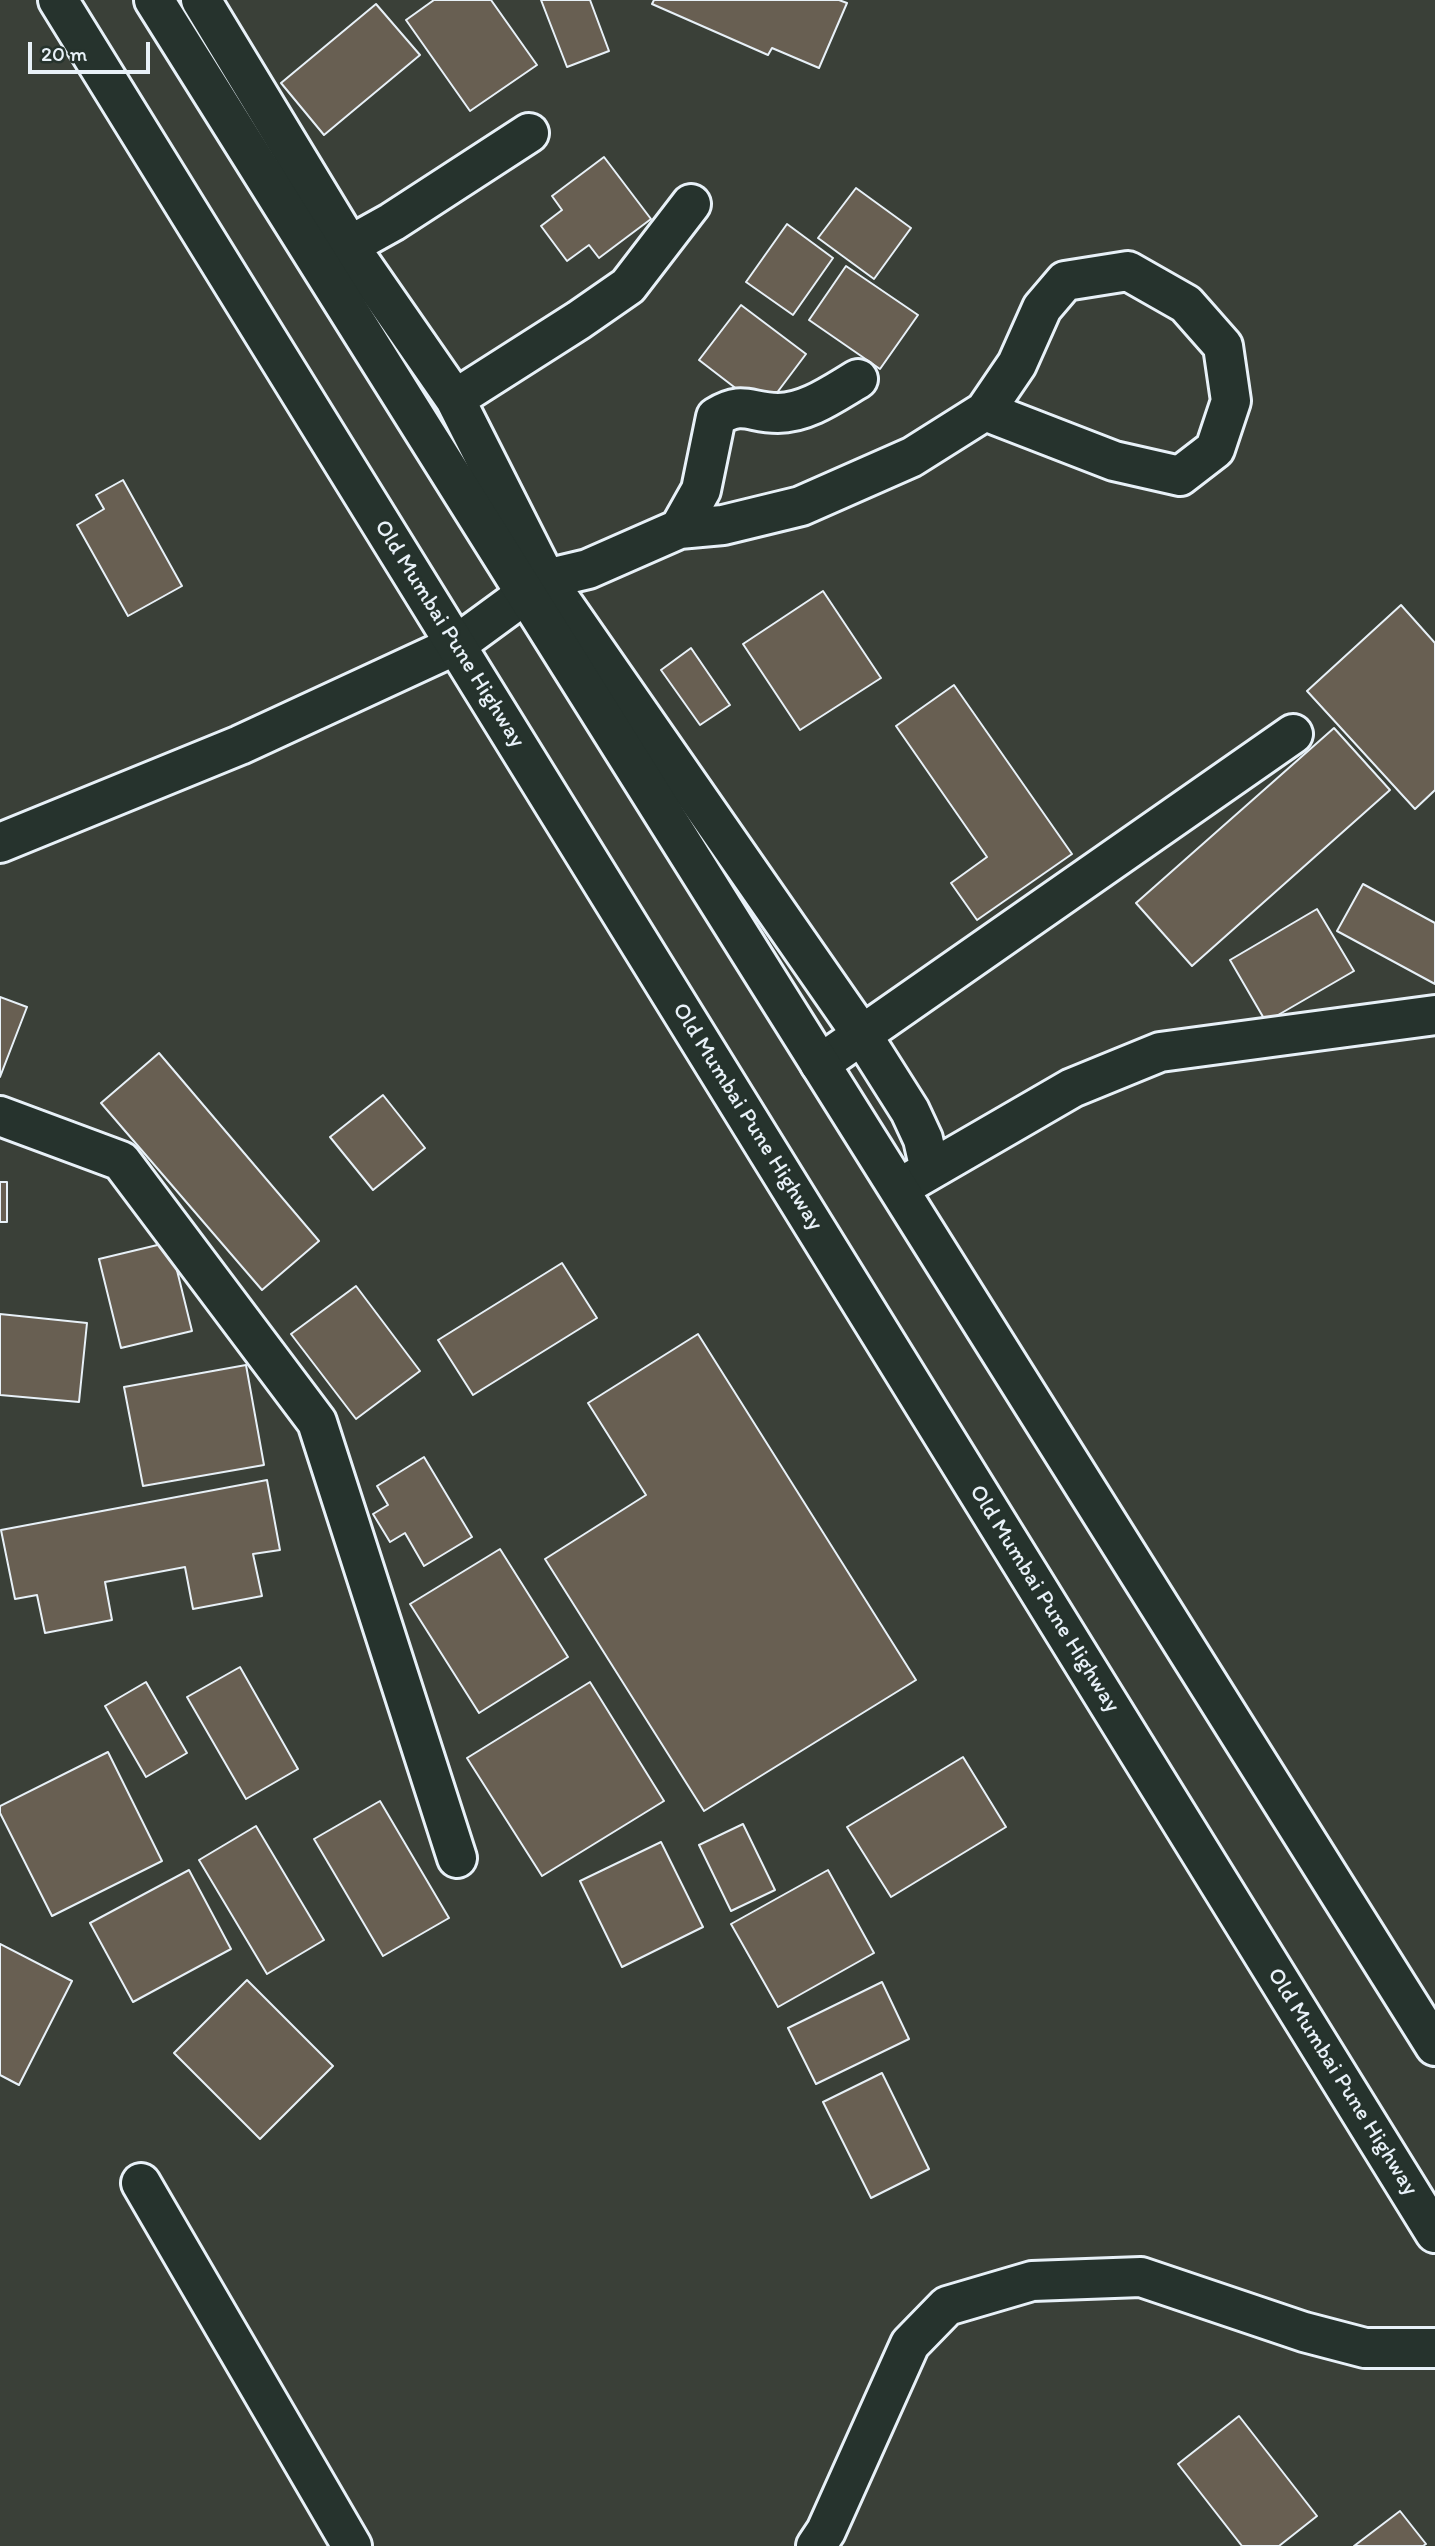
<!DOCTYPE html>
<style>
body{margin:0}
#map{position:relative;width:1435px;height:2546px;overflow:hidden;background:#3a4038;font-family:Itim,sans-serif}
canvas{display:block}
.scale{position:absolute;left:28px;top:42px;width:122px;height:32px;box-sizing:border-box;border:4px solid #e8f1f8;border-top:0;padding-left:9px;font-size:21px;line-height:24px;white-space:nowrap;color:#e8f1f8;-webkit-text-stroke:5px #26332d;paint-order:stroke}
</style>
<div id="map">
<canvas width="1435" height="2546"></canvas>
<div class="scale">20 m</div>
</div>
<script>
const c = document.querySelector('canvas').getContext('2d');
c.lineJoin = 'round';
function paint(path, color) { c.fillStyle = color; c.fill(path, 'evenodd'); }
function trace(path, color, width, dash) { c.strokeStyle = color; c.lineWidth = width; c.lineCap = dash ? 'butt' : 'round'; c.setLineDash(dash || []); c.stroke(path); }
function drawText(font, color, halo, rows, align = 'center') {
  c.font = font + ' Itim,sans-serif'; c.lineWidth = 5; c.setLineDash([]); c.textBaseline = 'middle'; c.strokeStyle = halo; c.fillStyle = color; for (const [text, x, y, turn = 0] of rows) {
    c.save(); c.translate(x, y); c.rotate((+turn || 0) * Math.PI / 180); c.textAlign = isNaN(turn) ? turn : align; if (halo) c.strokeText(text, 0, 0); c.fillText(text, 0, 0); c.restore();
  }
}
const building = new Path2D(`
 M434 0H491L537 65 470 111 406 20Z
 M541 0H590L609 51 567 67Z
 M654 0H839L847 3 819 68 772 48 768 55 652 4Z
 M376 4 420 55 324 135 281 83Z
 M604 157 651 219 599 258 589 245 567 261 541 226 562 210 552 196Z
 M856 188 911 228 874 279 818 238Z
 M787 224 833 258 793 315 746 282Z
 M846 266 918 315 880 369 809 320Z
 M741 305 806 354 764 410 699 360Z
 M123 480 182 586 128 616 77 525 104 509 96 495Z
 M823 591 881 678 800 730 743 644Z
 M1401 605 1435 643V790L1415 809 1307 691Z
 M691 648 730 705 700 725 661 670Z
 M954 685 1072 854 977 920 951 883 987 857 896 726Z
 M1334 728 1390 790 1192 966 1136 903Z
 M1363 884 1435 923V984L1337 931Z
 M1317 909 1354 971 1266 1022 1230 960Z
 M0 997 27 1007 0 1077Z
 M159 1053 319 1241 262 1290 101 1103Z
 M383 1095 425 1148 373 1190 330 1137Z
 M0 1182H7V1222H0Z
 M170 1242 192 1331 121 1348 99 1259Z
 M562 1263 597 1318 473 1395 438 1340Z
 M356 1286 420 1371 356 1419 291 1334Z
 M0 1314 87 1323 79 1402 0 1395Z
 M698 1334 916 1680 704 1811 545 1559 646 1495 588 1403Z
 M246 1365 264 1465 143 1486 124 1387Z
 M424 1457 472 1537 424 1566 405 1533 390 1542 373 1514 388 1505 377 1486Z
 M267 1480 280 1550 253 1554 262 1596 193 1609 185 1567 105 1582 112 1620 45 1633 37 1595 15 1599 1 1530Z
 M500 1549 568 1657 479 1713 410 1604Z
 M240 1667 298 1769 246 1799 187 1697Z
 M146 1682 187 1753 146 1777 105 1706Z
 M590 1682 664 1801 542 1876 467 1758Z
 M108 1752 162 1861 52 1916 0 1813V1806Z
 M963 1757 1006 1827 891 1897 847 1827Z
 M380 1801 449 1918 383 1956 314 1839Z
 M743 1824 775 1890 731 1911 699 1845Z
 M256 1826 324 1940 267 1974 199 1860Z
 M661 1842 703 1927 622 1967 580 1881Z
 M189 1870 231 1949 133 2002 90 1923Z
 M828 1870 874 1953 778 2007 731 1924Z
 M0 1944 72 1981 19 2085 0 2075Z
 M247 1980 333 2066 260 2139 174 2053Z
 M882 1982 909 2039 816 2084 788 2028Z
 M882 2073 929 2169 871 2198 823 2102Z
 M1239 2416 1317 2516 1279 2546H1242L1178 2464Z
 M1400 2511 1426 2544 1423 2546H1354Z`);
paint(building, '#685f52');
trace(building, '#e8f1f8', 2);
const minor = new Path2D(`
 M329 257 392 222 529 133
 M858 379C834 393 807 413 778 413 749 413 744 400 716 417L701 490 679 529 588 569 546 579 862 1035 910 1111 923 1139 930 1170
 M455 399 579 320 628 286 691 204
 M679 529 723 525 801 506 912 457 985 411 1017 364 1042 308 1065 281 1128 271 1186 304 1223 346 1231 401 1215 449 1180 476 1114 461 985 411
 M0 843 240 745 456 645 546 579 455 399 356 256 201 0
 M820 1064 1293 734
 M0 1116 121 1161 317 1422 457 1858
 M908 1183 1072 1088 1160 1052 1435 1015
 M141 2183 352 2546
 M816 2546 826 2531 910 2344 947 2306 1032 2281 1141 2277 1304 2332 1365 2348H1435`);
const highway = new Path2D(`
 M58 0 1435 2233
 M154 0 1435 2046`);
trace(minor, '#e8f1f8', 44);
trace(highway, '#e8f1f8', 44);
trace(minor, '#26332d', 38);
trace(highway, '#26332d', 38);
drawText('23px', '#e8f1f8', '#26332d', [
 ["Old Mumbai Pune Highway",449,634,58],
 ["Old Mumbai Pune Highway",747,1117,58],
 ["Old Mumbai Pune Highway",1044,1599,58],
 ["Old Mumbai Pune Highway",1342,2082,58]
]);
</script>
